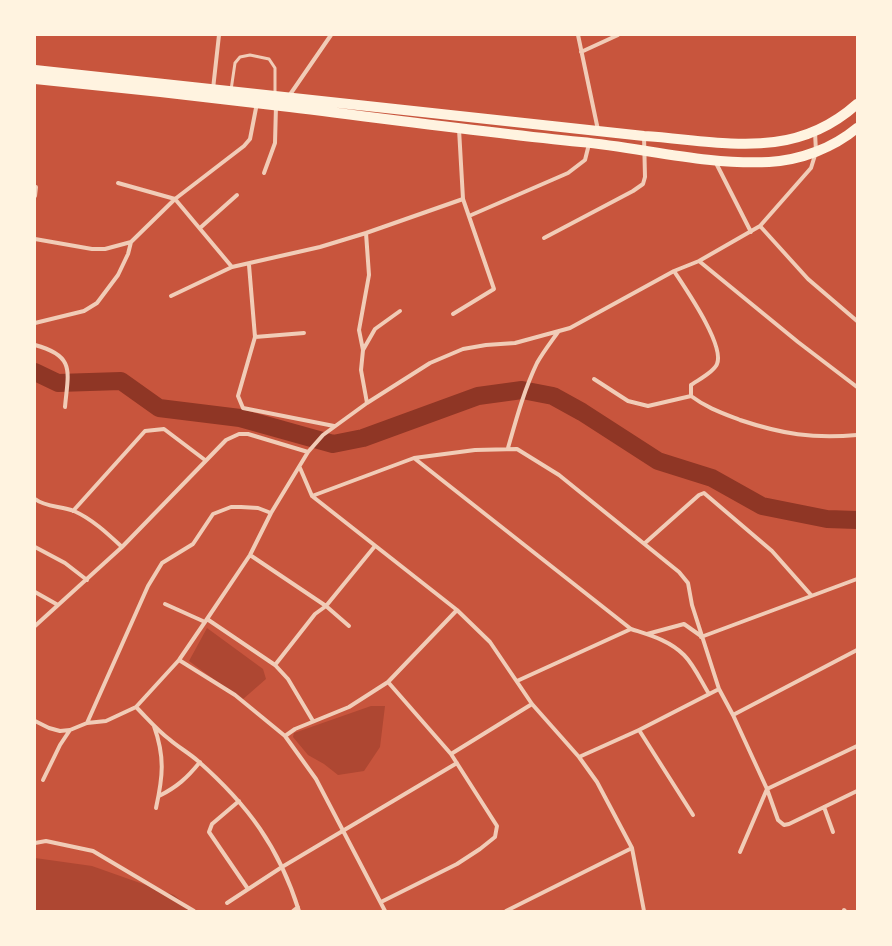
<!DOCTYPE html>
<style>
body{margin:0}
#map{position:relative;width:892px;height:946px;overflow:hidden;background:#c8553d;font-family:Helvetica,sans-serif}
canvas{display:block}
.frame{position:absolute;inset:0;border:36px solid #fff3e0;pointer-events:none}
</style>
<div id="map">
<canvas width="892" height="946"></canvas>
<div class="frame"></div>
</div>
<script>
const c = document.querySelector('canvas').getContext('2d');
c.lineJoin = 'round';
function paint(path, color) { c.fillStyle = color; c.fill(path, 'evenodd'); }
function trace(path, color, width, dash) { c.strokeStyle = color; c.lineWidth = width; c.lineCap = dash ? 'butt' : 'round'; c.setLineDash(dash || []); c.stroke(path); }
paint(new Path2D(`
 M207 628 263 669 266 679 242 700 189 661Z
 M371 706H385L380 747 364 771 338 775 324 764 308 755 293 737 294 733Z
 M35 858 92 866 174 895 194 911H35Z`), '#ae4732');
trace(new Path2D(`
 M35 372 58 383 121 381 159 408 240 418 333 444 363 438 478 396 522 390 553 396 582 412 658 461 712 478 762 506 827 519 857 520`), '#8f3625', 18);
trace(new Path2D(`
 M231 90 235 63 240 57 250 55 269 59 275 68V95`), '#f1ccb7', 3);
trace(new Path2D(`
 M578 35 598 130
 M581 52 618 35
 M213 89 219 35
 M289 96 331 35
 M715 161 751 232
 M264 173 275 143 276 106
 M118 183 175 199
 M35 196 36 187
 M175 199 232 267
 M469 216 568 173 585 160 589 144
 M760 226 808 279 857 321
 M200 228 237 195
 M366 233 369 275 359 330 363 350 361 370 367 403
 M544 238 633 191 643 184 645 177 644 136
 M35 239 92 249H105L131 242
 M699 261 798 342 857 387
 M249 265 255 337 238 396 243 408 334 426
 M674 271C685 288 725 345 717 364 714 372 698 380 691 385V396
 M171 296 232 267 320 247 366 233 463 199
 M453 314 494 289 463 199 459 129
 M35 323 84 311 97 303 118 275 128 254 131 242 175 199 244 146 250 139 257 103
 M255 337 304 333
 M35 345C76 356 68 372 65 407
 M363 350 375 329 400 311
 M594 379 628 401 648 406 691 396
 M691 396C707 408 722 413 740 420 782 434 813 439 857 435
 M508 448C516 420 524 390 537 363 543 352 551 342 558 332
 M414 458 631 629C649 635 669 640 684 655 694 665 701 681 709 694
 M300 468 312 496 457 610 490 642 532 704 579 757 597 782 632 848 644 911
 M312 496 414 458 475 450 517 449 559 475 679 572 688 583 692 605 719 689 733 715 767 789 778 820 784 825 789 824 857 791
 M35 499C45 507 61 506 74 511 92 519 107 533 122 547
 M73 511 145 431 164 429 205 460
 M645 543 699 495 704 493 772 551 811 595
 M35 547 65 563 87 580
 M250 555 326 606 375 546
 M35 592 58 605
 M165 604 205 622
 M207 619 275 665 288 679 313 721
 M35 626 122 547 226 440 239 434H248L308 452
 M647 634 684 624 701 636
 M701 637 857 579
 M179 660 235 695 285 736 316 779 385 911
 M275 665 315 614 326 606 349 626
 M517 681 631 629
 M136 707C147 718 157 730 169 739 178 747 189 753 198 761 248 805 279 847 299 911
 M733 715 857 650
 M35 721 49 728 60 731 70 730 87 723 106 721 136 707 179 660 207 619 250 555 271 513 308 452 323 435 367 403 430 363 463 349 486 345 515 343 570 328 674 271 699 261 760 226 811 168 816 152 815 132
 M87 723 148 586 162 563 193 544 213 514 231 507H241L258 508 271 513
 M154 726C165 757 163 776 156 808
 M639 730 693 815
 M285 736 295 729 349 707 388 682 457 610
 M451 754 532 704
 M579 757 639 730 719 689
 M43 780 60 745 70 730
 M767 789 857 746
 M159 796C177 787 187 778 200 762
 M239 801 212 824 209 832 248 889
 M824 807 833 832
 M35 843 46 841 93 851 194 911
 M740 852 767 789
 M381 902 457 864 480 849 495 837 497 826 451 754 388 682
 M227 903 282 867 457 763
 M844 910 845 911
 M293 911 298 907
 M506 911 632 848`), '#f1ccb7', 4);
trace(new Path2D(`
 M35 70 644 136C723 141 792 162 857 104
 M35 79C117 87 199 96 281 106 381 118 481 132 581 142 644 148 705 165 769 162 801 160 833 148 857 128`), '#fff3e0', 10);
</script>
